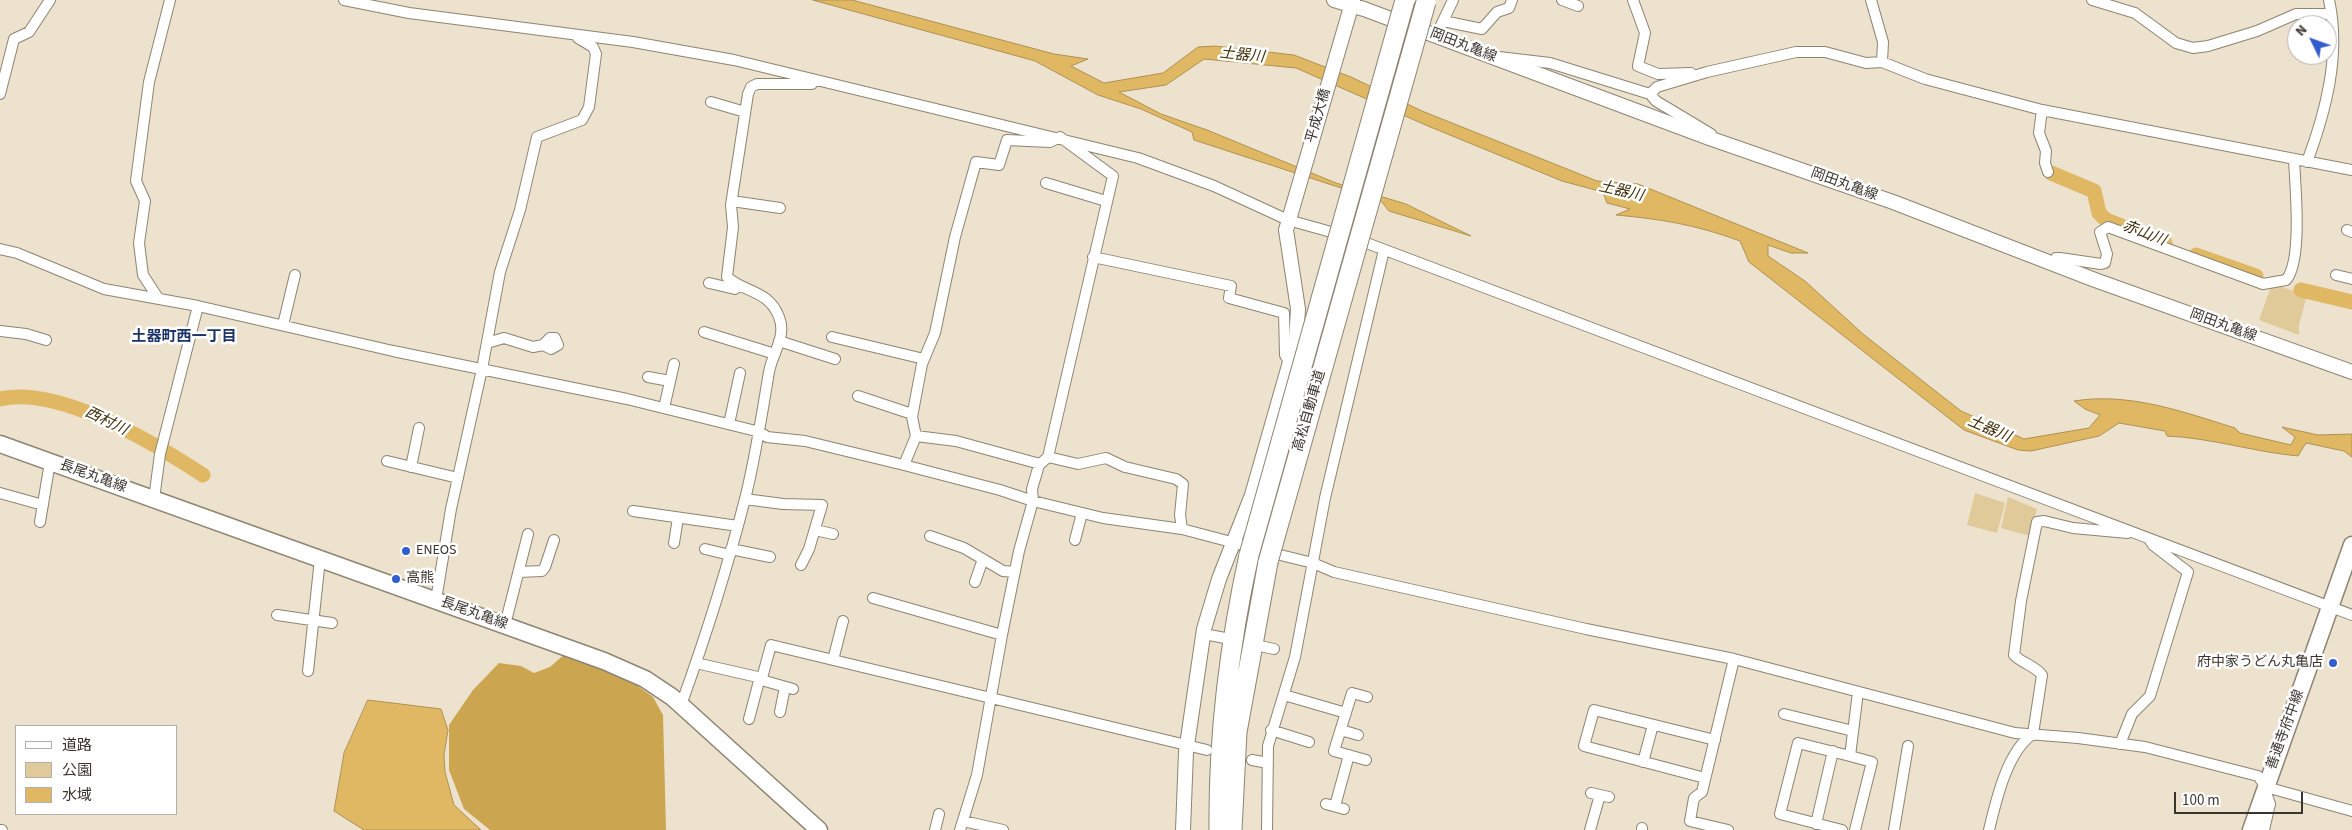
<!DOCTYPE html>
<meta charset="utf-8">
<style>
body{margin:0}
#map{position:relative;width:2352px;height:830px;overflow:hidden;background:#ece2ce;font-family:"Source Sans 3","Noto Sans JP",sans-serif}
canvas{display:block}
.legend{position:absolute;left:15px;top:725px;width:162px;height:90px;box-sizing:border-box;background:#fff;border:1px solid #b0afac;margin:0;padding:6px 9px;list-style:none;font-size:15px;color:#3a362f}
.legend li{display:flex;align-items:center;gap:10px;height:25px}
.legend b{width:25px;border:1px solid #b0afac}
.north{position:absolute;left:2287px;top:15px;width:50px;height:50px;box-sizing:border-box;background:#fff;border:1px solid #b0afac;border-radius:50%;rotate:312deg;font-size:14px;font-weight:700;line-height:20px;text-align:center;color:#3a362f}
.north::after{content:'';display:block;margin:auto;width:18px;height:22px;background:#325dcd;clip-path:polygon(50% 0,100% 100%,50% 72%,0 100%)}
.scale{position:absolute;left:2174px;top:792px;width:129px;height:22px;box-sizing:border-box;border:2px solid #3a362f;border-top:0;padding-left:6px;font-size:15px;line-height:18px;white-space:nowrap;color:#3a362f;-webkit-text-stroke:4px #fff;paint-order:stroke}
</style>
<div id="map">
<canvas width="2352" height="830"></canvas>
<ul class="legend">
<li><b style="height:6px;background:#fff"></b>道路</li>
<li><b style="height:14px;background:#e1ca9a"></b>公園</li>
<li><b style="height:14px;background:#e0b863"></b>水域</li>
</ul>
<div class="north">N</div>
<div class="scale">100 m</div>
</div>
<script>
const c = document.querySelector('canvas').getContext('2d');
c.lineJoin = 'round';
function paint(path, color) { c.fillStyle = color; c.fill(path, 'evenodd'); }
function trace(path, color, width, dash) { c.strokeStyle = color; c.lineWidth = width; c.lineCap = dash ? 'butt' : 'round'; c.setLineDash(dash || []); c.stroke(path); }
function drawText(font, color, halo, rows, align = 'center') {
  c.font = font + ' "Source Sans 3","Noto Sans JP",sans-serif'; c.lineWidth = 5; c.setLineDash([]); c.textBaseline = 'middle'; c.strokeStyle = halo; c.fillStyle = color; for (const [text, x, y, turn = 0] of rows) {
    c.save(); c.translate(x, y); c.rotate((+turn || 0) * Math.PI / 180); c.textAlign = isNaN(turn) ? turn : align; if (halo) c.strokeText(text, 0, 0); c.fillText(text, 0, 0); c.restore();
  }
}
paint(new Path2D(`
 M2272 284 2307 295 2299 325V335L2259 320Z
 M1975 493 2005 503 1997 533 1967 525Z
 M2008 497 2037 509 2030 536 2001 528Z`), '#e1ca9a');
paint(new Path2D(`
 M566 653 587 661 635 684 653 697 663 715 666 830H490L464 809 449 770V725L473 690 499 663 521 666 534 673 550 667Z`), '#cca550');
const water = new Path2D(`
 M813 0H852L1054 54 1088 59 1071 66 1104 83 1163 73 1198 47 1215 46 1294 55 1351 77 1422 111 1597 181 1638 184 1808 253H1791L1768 245V256L1805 281 1863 334 1961 411 2024 439 2089 428 2100 415 2085 409 2074 401C2129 392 2184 412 2235 428L2240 433 2291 445 2295 437 2282 427 2318 435 2352 434V457L2344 451 2306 443 2298 456C2254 452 2212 438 2167 436L2165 431 2119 423 2099 436 2031 451 2018 450 1964 430 1749 262 1740 241C1697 225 1661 219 1616 215L1630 209 1607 203 1603 192 1562 181 1428 126 1296 68 1204 59 1166 85 1119 92 1161 114 1207 130 1336 183 1406 204 1471 236 1389 211 1381 201 1194 140 1192 132 1141 109 1098 95 1035 61Z
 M368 700 441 709 448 730 444 755 445 772 454 805 481 830H364L334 811 344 753Z`);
paint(water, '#e0b863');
trace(water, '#ae9153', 1);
trace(new Path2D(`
 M2051 173 2094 191 2099 213 2106 220 2165 243
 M2196 255 2256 276
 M2301 290 2352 302
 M0 399C59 385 154 443 203 475`), '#e0b863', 15);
const street = new Path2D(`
 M344 0 409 13 633 42 734 60 1138 158 1214 186 1288 220 1342 235
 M1562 0 1578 6
 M1633 0 1645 33 1638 66 1658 74 1691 73
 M1871 0 1883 42 1882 62
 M2092 0 2135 13 2176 43 2193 48 2208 46 2257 31 2296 14H2331
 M1443 21 1482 29 1497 12 1509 8 1512 0
 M1436 36 1453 0
 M1499 57 1550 63 1650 94 1657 87 1707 72 1796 52H1825L1866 63 1882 62 1925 79 2042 110 2352 170
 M0 94 14 39 29 32 50 0
 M1650 94 1656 101 1711 134
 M711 102 745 112
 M2042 110 2039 133 2046 151 2045 163 2048 172
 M2307 162C2326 111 2341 54 2329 0
 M1046 183 1106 201
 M732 201 780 208
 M2347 230 2352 232
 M1356 239 2352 615
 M0 249 17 253 104 289 198 306 393 351 627 399 760 432 767 437 805 441 904 465 1000 490 1033 501 1103 518 1182 529 1254 548
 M1093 257 1231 286 1229 298 1284 313 1285 355 1290 363
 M2054 264 2056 258H2060L2101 264 2105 263 2107 254 2100 232 2108 227 2263 284 2286 280C2303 261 2295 184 2294 159
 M2336 275 2352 279
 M709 283 735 289 738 286
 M158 298 143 275 139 243 145 201 136 181 149 82 170 0
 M283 325 295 275
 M0 331 26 334 46 340
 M704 332 775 354
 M832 337 924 359
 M779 341 835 359
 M487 343 504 338 533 347 543 345 550 338H555L558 345 551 349 543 345
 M648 377 670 381
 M858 396 912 414
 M664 408 674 364
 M729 424 740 373
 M916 436 956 441 1040 464
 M1048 457 1078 464 1106 458 1125 467 1176 479 1183 484 1180 515 1182 529
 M387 461 458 478
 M904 465 916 436 912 417 922 364 935 333 955 237 976 162 999 165 1007 140 1050 142 1060 137 1113 176 1048 457 1039 465 1032 489 1033 501 1019 551 1002 635 977 775 960 830
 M411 467 419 428
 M0 493 43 505
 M154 499 160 454 198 306
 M745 499 783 504 822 505 809 549 801 565
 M633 511 738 526
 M40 522 50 462
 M815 530 833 534
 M930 536 964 548 1003 571 1015 572
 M1075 540 1082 513
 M674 543 678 518
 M705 549 730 555
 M731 549 770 557
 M1268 552 1313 563 1334 572 1586 629 1734 659 2015 733 2078 738 2145 747 2258 776 2266 787 2352 811
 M519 572 542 571 545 567 554 540
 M975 582 983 559
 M873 598 1002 635
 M436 600 451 509 482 369 500 272 520 210 537 137 582 120 589 107 596 54 593 47 578 38
 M277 615 332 623
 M505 625 528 534
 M1204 634 1225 638
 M1260 646 1274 649
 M833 660 843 621
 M696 663 762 678 771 645 1207 750
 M308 671 320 559
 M762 678 765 681 793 689
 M1284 695 1346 713
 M681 705C706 636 728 566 746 495 756 454 762 413 769 372 772 354 787 336 779 317 769 290 745 293 727 277L733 227 731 205 748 94 751 87 757 84H812
 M780 712 785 687
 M1784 714 1853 731
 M749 719 760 677
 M1271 730 1309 742
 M1341 730 1358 735
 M2120 744 2132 714 2150 696 2188 572 2153 545 2149 539
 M1252 760 1268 763
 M1366 760 1334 751 1352 693 1367 697
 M1643 762 1653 725
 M1705 778 1584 746 1594 710 1715 740
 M1591 793 1609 797
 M1326 804 1344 809
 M1335 806 1349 755
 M963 821 1003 830
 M1816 824 1833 751
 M0 830H2
 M935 830 939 814
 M1267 830 1268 746 1295 657 1325 498 1384 250
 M1590 830 1600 795
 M1642 830V828
 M1728 830 1690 821 1694 798 1702 792 1734 659
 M1842 830 1780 814 1798 743 1850 756
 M1855 830 1872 762 1850 756 1858 692
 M1894 830 1908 746
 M1989 830C1996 801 2007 751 2033 734L2042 675C2034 665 2023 664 2014 655L2021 601 2037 522 2044 521 2073 528 2128 533
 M2264 830 2270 804 2265 790`);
const secondary = new Path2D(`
 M1334 0 1364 9 1709 138 1893 202 2095 280 2352 372
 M1183 830 1186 752 1204 629 1219 579 1252 495 1296 341 1298 309 1286 230 1353 0`);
const primary = new Path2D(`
 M0 444 604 661 645 679 672 697 819 830
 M2251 830 2352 545`);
const highway = new Path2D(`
 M1219 830C1218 737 1229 646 1249 555
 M1232 830 1237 732 1268 562`);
trace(street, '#8d8472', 12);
trace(secondary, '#8d8472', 16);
trace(primary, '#8d8472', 19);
trace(highway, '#8d8472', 21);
trace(street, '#fff', 10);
trace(secondary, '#fff', 14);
trace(primary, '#fff', 16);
trace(highway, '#fff', 19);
const highwayBridge = new Path2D(`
 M1249 555 1405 0
 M1268 562 1426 2`);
trace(highwayBridge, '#8d8472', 21, []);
trace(highwayBridge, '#fff', 19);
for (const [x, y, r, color] of [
 [406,551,5,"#325dcd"],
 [396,579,5,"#325dcd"],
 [2333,663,5,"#325dcd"]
]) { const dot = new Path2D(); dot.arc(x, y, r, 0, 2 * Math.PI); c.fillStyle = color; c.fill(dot); trace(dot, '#fff', 2); }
drawText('14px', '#3a362f', '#fff', [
 ["岡田丸亀線",1463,46,21],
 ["平成大橋",1319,116,-74],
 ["岡田丸亀線",1844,185,20],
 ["岡田丸亀線",2223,326,20],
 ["高松自動車道",1310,411,-74],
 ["長尾丸亀線",93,477,20],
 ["長尾丸亀線",474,614,20],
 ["善通寺府中線",2286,730,-70]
]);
drawText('14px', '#3a362f', '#fff', [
 ["ENEOS",416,551],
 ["高熊",406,579],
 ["府中家うどん丸亀店",2323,663,"right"]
], 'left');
drawText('italic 15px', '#3f2e08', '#fff', [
 ["土器川",1242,56,6],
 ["土器川",1621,192,13],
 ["赤山川",2144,234,21],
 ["西村川",106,422,26],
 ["土器川",1989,430,23]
]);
drawText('bold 15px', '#1c336a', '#fff', [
 ["土器町西一丁目",184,338]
]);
</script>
